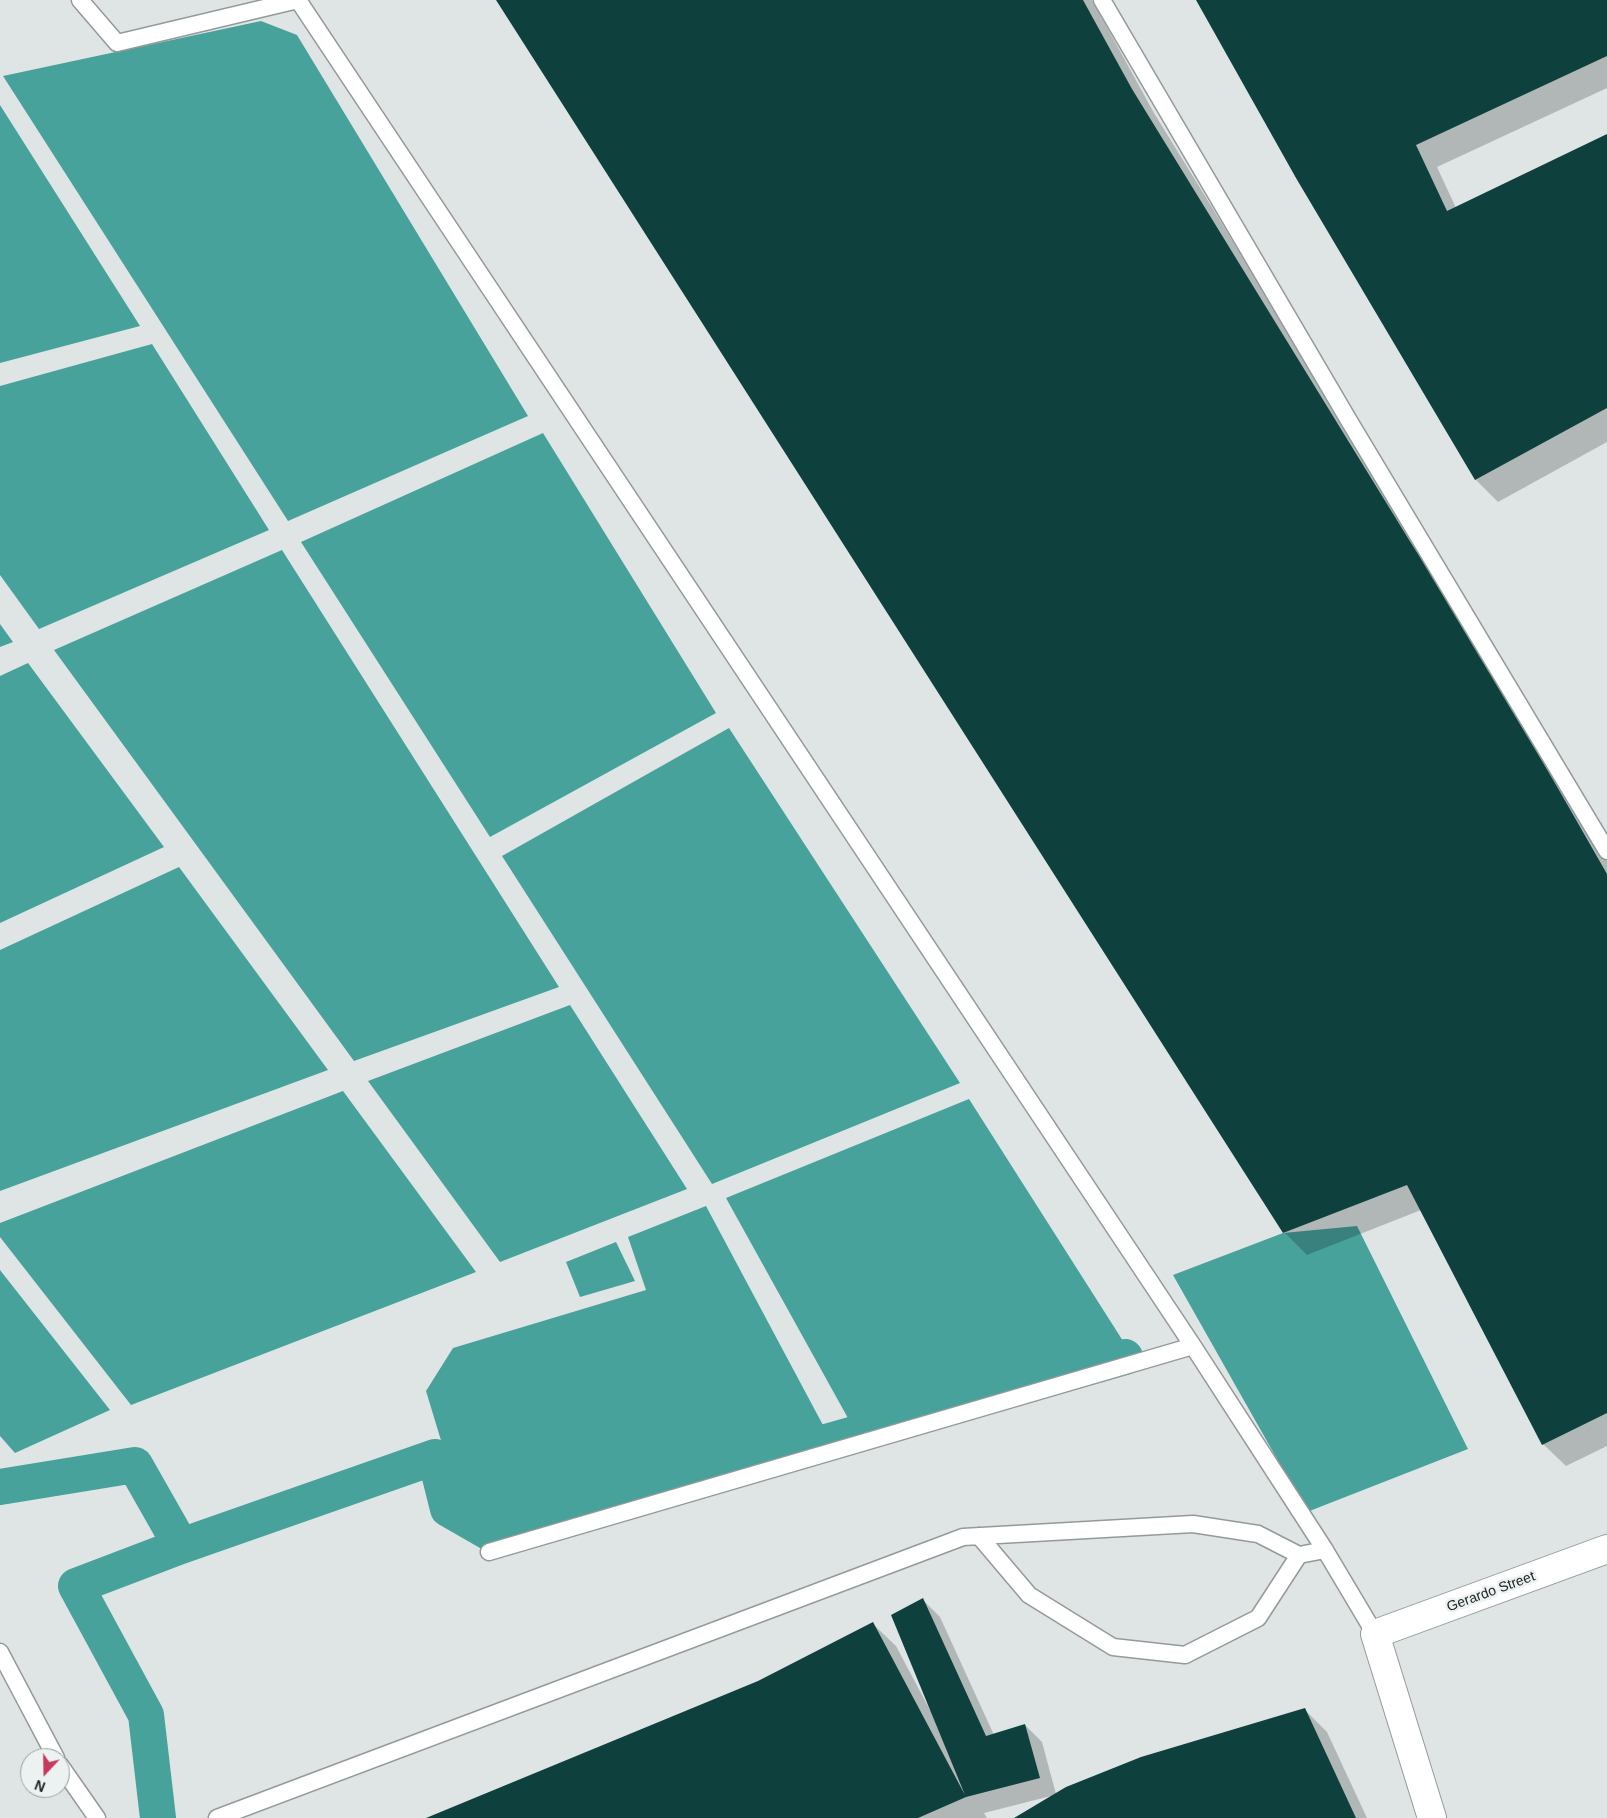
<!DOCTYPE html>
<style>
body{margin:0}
#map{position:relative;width:1607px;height:1818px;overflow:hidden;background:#dee5e4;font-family:Helvetica,sans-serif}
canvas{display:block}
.north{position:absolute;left:20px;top:1748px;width:50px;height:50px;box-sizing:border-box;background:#ebf2f1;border:1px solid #9a9f9f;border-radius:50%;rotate:201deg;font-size:14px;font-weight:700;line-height:20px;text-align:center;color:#202323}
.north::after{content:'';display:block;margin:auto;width:18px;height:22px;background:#c8395e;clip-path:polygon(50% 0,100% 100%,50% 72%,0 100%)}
</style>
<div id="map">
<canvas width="1607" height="1818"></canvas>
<div class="north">N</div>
</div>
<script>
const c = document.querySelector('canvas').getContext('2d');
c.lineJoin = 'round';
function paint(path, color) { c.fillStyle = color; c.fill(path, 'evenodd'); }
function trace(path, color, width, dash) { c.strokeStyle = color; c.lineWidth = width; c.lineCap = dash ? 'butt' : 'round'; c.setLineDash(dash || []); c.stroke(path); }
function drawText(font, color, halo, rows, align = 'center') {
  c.font = font + ' Helvetica,sans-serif'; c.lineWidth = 5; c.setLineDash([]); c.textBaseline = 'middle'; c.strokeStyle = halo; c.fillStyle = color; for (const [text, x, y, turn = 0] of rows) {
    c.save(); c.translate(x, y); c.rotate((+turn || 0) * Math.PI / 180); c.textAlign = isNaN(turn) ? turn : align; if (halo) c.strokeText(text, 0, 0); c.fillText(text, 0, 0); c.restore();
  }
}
paint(new Path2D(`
 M261 21 297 35 528 416 288 521 3 76Z
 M0 105 140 326 0 363Z
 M152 344 269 530 39 629 0 575V386Z
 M543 433 716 713 490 837 301 542Z
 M282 550 559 987 354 1061 54 650Z
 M0 624 13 642 0 647Z
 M28 663 164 847 0 923V676Z
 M729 728 960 1083 712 1184 502 856Z
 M179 867 328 1070 0 1191V950Z
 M570 1005 687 1189 500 1262 368 1081Z
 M343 1091 476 1272 131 1405 0 1237V1223Z
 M969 1099 1123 1341 849 1420 726 1198Z
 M706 1206 824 1427 500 1521 460 1503 426 1391 453 1348 646 1290 628 1237Z
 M1357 1226 1468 1449 1307 1512 1173 1275 1283 1233Z
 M616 1242 635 1281 580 1297 566 1262Z
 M0 1270 110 1410 15 1453 0 1436Z`), '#48a29c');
paint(new Path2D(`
 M498 0H1092L1154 113 1433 567 1607 858V1446L1566 1466 1543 1444 1421 1210 1307 1255 1284 1232Z
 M1197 0H1607V88L1437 167 1456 208 1607 136V442L1498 502 1476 480 1297 177Z
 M923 1600 940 1617 994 1735 1025 1725 1042 1742 1056 1794 1304 1709 1327 1732 1367 1818H1016L1051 1796 984 1813 987 1818H429L759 1682 873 1624 896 1646 930 1710 931 1709Z`), '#0003');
trace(new Path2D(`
 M0 1487 135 1465 181 1546
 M158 1818 146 1715 76 1586 181 1546 435 1457 448 1509 495 1536 1125 1357`), '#48a29c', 36);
paint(new Path2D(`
 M496 0H1083L1132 89 1411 543 1460 617 1607 874V1413L1542 1445 1407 1185 1283 1233Z
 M1196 0H1607V56L1416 145 1447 211 1607 134V408L1475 480 1296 178Z
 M923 1598 986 1736 1025 1724 1040 1778 966 1797 918 1818H426L758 1681 873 1622 965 1795 891 1615Z
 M1305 1708 1356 1818H1014L1066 1787 1141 1757Z`), '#0e403d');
const lane = new Path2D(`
 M80 0 117 43 298 0 1193 1346 1325 1550 1375 1634
 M1102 0 1348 419 1607 851
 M979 1536 1029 1595 1113 1647 1185 1655 1258 1618 1299 1555
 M489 1552 1193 1346
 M0 1652 56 1758
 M60 1765 97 1818
 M217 1818 963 1537 1193 1524 1258 1534 1299 1555 1325 1550`);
const street = new Path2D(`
 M1432 1818 1375 1634 1607 1549`);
trace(lane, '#949a9a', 19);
trace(street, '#949a9a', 30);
trace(lane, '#fff', 16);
trace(street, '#fff', 28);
drawText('14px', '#202323', '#ebf2f1', [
 ["Gerardo Street",1491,1592,-20]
]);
</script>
